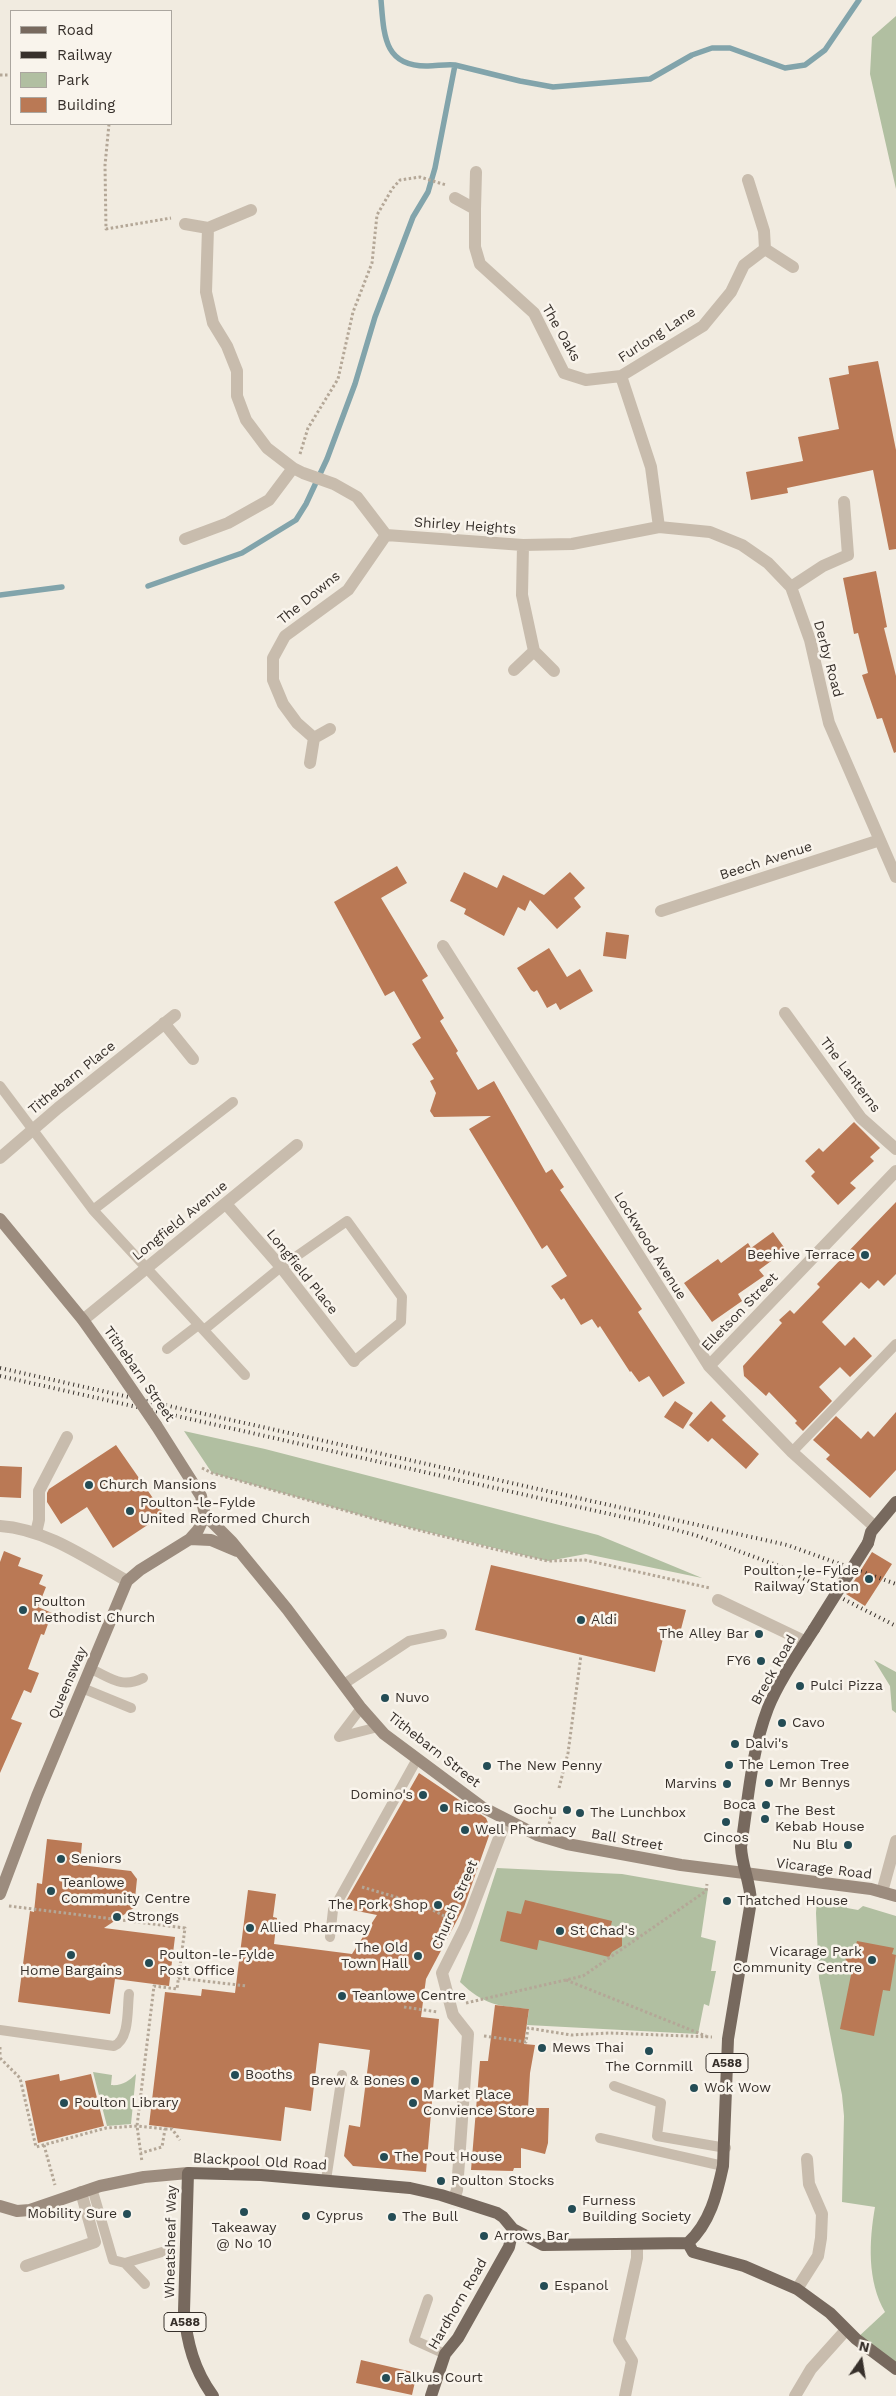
<!DOCTYPE html>
<style>
body{margin:0}
#map{position:relative;width:896px;height:2396px;overflow:hidden;background:#f1ebe0;font-family:"Work Sans",sans-serif}
canvas{display:block}
.legend{position:absolute;left:10px;top:10px;width:162px;height:115px;box-sizing:border-box;background:#f9f4ec;border:1px solid #aba69f;margin:0;padding:6px 9px;list-style:none;font-size:15px;color:#37302b}
.legend li{display:flex;align-items:center;gap:10px;height:25px}
.legend b{width:25px;border:1px solid #aba69f}
.north{position:absolute;left:836px;top:2336px;width:50px;height:50px;-webkit-text-stroke:4px #f9f4ec;paint-order:stroke;rotate:13deg;font-size:14px;font-weight:700;line-height:20px;text-align:center;color:#37302b}
.north::after{content:'';display:block;margin:auto;width:18px;height:22px;background:#37302b;clip-path:polygon(50% 0,100% 100%,50% 72%,0 100%)}
</style>
<div id="map">
<canvas width="896" height="2396"></canvas>
<ul class="legend">
<li><b style="height:6px;background:#77695e"></b>Road</li>
<li><b style="height:6px;background:#37302b"></b>Railway</li>
<li><b style="height:14px;background:#b1bfa1"></b>Park</li>
<li><b style="height:14px;background:#ba7955"></b>Building</li>
</ul>
<div class="north">N</div>
</div>
<script>
const c = document.querySelector('canvas').getContext('2d');
c.lineJoin = 'round';
function paint(path, color) { c.fillStyle = color; c.fill(path, 'evenodd'); }
function trace(path, color, width, dash) { c.strokeStyle = color; c.lineWidth = width; c.lineCap = dash ? 'butt' : 'round'; c.setLineDash(dash || []); c.stroke(path); }
function drawText(font, color, halo, rows, align = 'center') {
  c.font = font + ' "Work Sans",sans-serif'; c.lineWidth = 5; c.setLineDash([]); c.textBaseline = 'middle'; c.strokeStyle = halo; c.fillStyle = color; for (const [text, x, y, turn = 0] of rows) {
    c.save(); c.translate(x, y); c.rotate((+turn || 0) * Math.PI / 180); c.textAlign = isNaN(turn) ? turn : align; if (halo) c.strokeText(text, 0, 0); c.fillText(text, 0, 0); c.restore();
  }
}
paint(new Path2D(`
 M896 16V189L870 74 872 37Z
 M184 1431 265 1449 598 1535 702 1578 586 1554 548 1561 382 1521 212 1473Z
 M874 1660 896 1672V1713L892 1710 890 1686Z
 M497 1868 622 1874 708 1889 701 1937 716 1941 711 1971H716L709 2006 704 2004 698 2034 527 2025 529 2009C497 2006 484 2005 460 1982Z
 M817 1899 842 1902 847 1908 858 1910 863 1906 896 1916V2369L856 2339 885 2312C867 2281 869 2241 875 2207L842 2202 844 2116 842 2095 819 1978 816 1913Z
 M93 2072 112 2075 111 2085C122 2086 129 2081 136 2074L131 2124 107 2126Z`), '#b1bfa1');
trace(new Path2D(`
 M381 0C384 36 384 67 428 66 437 66 446 64 455 65
 M148 586 242 553 296 520 306 504 327 459 355 384 375 317 413 217 428 192 435 168 455 65 520 81 553 87 650 79 692 55 712 48H730L785 68 805 65 825 50 859 0
 M0 595 62 587`), '#82a4ab', 5.5);
paint(new Path2D(`
 M878 361 896 450V549L889 550 873 470 787 488 788 493 751 500 746 472 803 461 798 437 839 429 829 378 849 374 848 366Z
 M876 571 887 627 884 628 896 676V752L894 753 882 718 877 719 866 687 862 675 868 673 858 633 854 634 843 578Z
 M397 866 407 883 381 898 428 976 422 980 444 1018 440 1021 458 1051 456 1053 478 1090 494 1081 546 1173 552 1169 564 1187 560 1190 642 1309 638 1312 685 1383 663 1397 649 1376 639 1382 631 1371 630 1372 600 1326 598 1328 592 1319 581 1325 564 1298 561 1300 551 1286 567 1276 547 1245 542 1249 469 1129 491 1116 434 1117 430 1111 436 1093 430 1081 434 1079 412 1044 421 1038 394 991 385 996 334 902Z
 M464 872 497 888 503 875 544 895 570 872 585 888 574 898 581 907 557 929 530 900 525 911 518 907 504 936 464 914 466 909 450 901Z
 M606 932 629 935 626 959 603 956Z
 M549 948 567 977 580 969 593 991 560 1010 556 1003 547 1008 537 990 534 992 531 990 517 968Z
 M854 1122 880 1148 870 1157 874 1161 850 1183 856 1188 838 1205 811 1176 815 1172 805 1161 819 1148 823 1152Z
 M896 1202V1274L884 1286 878 1280 869 1289 861 1282 822 1322 845 1346 854 1337 872 1356 850 1377 840 1367 819 1387 832 1401 803 1431 795 1423 797 1421 769 1392 766 1396 744 1376 743 1366 782 1323 779 1320 790 1310 794 1314 820 1287 817 1284Z
 M773 1232 786 1250 759 1270 764 1276 738 1294 742 1301 712 1322 684 1283 718 1259 721 1263 748 1243 751 1248Z
 M675 1401 693 1413 683 1429 664 1417Z
 M711 1401 726 1416 722 1420 759 1454 746 1469 712 1438 708 1442 689 1425Z
 M896 1412V1470L870 1498 826 1459 830 1455 813 1440 836 1416 861 1439 868 1431 874 1437Z
 M116 1445 164 1514 113 1548 87 1507 61 1524 47 1502V1493L49 1489Z
 M0 1466 22 1467 21 1498 0 1497Z
 M4 1551 21 1558 18 1566 43 1575 39 1584 46 1587 38 1607 52 1613 44 1635 41 1634 28 1669 39 1673 31 1693 24 1690 11 1719 22 1723 0 1773V1562Z
 M872 1552 892 1564 865 1606 846 1594Z
 M491 1565 686 1610 680 1633 665 1630 655 1672 475 1630Z
 M419 1773 486 1818 491 1830 464 1907 426 1979 421 2017 439 2019 426 2172 353 2166 344 2156 349 2125 360 2127 370 2050 319 2043 311 2111 285 2107 281 2141 149 2125 165 1992 201 1996 202 1989 235 1993 248 1890 276 1894 273 1917 277 1918 274 1944 352 1954 377 1915 342 1908Z
 M47 1839 82 1843 80 1865 131 1871 137 1879 134 1908 104 1928 175 1937 169 1986 115 1979 110 2014 18 2002 30 1911 34 1912 37 1883 42 1884Z
 M525 1900 612 1921 611 1925 622 1933V1946L612 1952 609 1957 539 1940 537 1950 500 1941 507 1911 521 1914Z
 M857 1941 894 1948 892 1954 896 1955 890 1991 883 1990 874 2036 840 2029 853 1965 845 1963 848 1947 855 1948Z
 M495 2005 529 2009 524 2044 535 2045 530 2073 528 2108H549L548 2143 545 2154 521 2148V2168H514L513 2171 471 2170 480 2061H488Z
 M59 2074 60 2081 91 2074 104 2126 38 2143 25 2081Z
 M361 2360 417 2373 412 2395 356 2383Z`), '#ba7955');
trace(new Path2D(`
 M0 75H11
 M109 124 105 165 106 229 171 218
 M300 454 308 428 338 379 353 312 372 263 377 215 392 189 400 180 420 177 446 185
 M202 1468 212 1473 382 1521 494 1549 548 1561 585 1560 710 1588
 M559 1788 568 1753 581 1655
 M549 1824 552 1813
 M362 1887 423 1905 452 1920
 M9 1906 185 1928 177 1989 154 1986 137 2126 142 2162
 M178 1978 247 1986
 M566 1980 706 2036
 M466 2003 583 1976 706 1891 707 1884
 M404 2007 438 2012
 M484 2036 526 2042 528 2028 571 2035 610 2033 712 2037
 M0 2047V2057
 M0 2058 20 2078 36 2147 106 2128 137 2126 165 2129 162 2147 141 2153
 M165 2129H172L180 2140
 M44 2145 55 2185`), '#b4a797', 3, [2.5, 2.5]);
trace(new Path2D(`
 M0 1086 93 1210 245 1375
 M93 1210 233 1102
 M205 1329 281 1267 347 1221 402 1297 401 1322 354 1361
 M167 1349 197 1326
 M792 1452 896 1344
 M91 1669C111 1678 122 1689 143 1678
 M344 1684 409 1641 442 1634
 M82 1688 131 1708
 M339 1737 378 1727
 M339 1737 361 1708
 M330 1937 333 1910 417 1759
 M0 2030 114 2046C130 2039 127 2009 129 1994
 M614 2086 661 2103 657 2136 726 2148
 M600 2138 723 2166
 M326 2180 342 2075
 M92 2188 113 2260 125 2263 162 2252
 M125 2263 145 2284
 M428 2299 414 2340 445 2354`), '#c8bcad', 10);
trace(new Path2D(`
 M455 198 475 209V247L480 264 534 313 564 373 586 380 621 376 651 467 659 527
 M475 209 476 172
 M185 224 208 228 251 210
 M208 228 206 292 213 323 227 346 237 371V396L246 420 267 448 293 468 303 473 334 484 357 497 386 535 523 545 572 544 659 527 710 532 742 545 768 563 791 587 810 640 829 723 896 877
 M765 249 793 267
 M621 376 703 326 731 292 744 265 765 249 764 231 748 180
 M185 539 228 523 269 500 293 468
 M523 545 522 595 534 651 554 671
 M791 587 823 566 848 555 844 502
 M514 670 534 651
 M330 729 314 738 297 723 283 704 273 680V658L285 636 348 590 386 535
 M310 763 314 738
 M661 911 880 840
 M443 946 709 1366 792 1452 875 1527
 M785 1013 861 1118 896 1149
 M164 1023 193 1059
 M0 1158 58 1108 175 1015
 M226 1204 281 1267 354 1361
 M83 1320 297 1145
 M709 1366 896 1171
 M0 1526C46 1529 88 1559 127 1581
 M36 1533 39 1520V1491L67 1437
 M718 1600 806 1642
 M882 1892 896 1841
 M454 2199 457 2190 468 2034 453 2015 442 1973 465 1927 506 1820
 M26 2266 95 2242 81 2192
 M797 2289 818 2256 821 2238 822 2214 809 2184 807 2159
 M625 2396 632 2361 619 2340 637 2258V2245
 M795 2396 811 2369 846 2330`), '#c8bcad', 12);
trace(new Path2D(`
 M0 1219 83 1320 115 1365
 M156 1425 201 1496 205 1515 232 1542 287 1609 361 1708 384 1734 482 1807 537 1835 567 1844 681 1865 871 1889 896 1896
 M190 1539 211 1540 237 1551
 M0 1894 37 1796 127 1581 140 1570 190 1539 198 1530 205 1515
 M0 2206 17 2211 30 2210 100 2186 144 2177 188 2173`), '#9c8c7e', 12);
trace(new Path2D(`
 M868 1543 871 1532 896 1502
 M688 2243C710 2223 717 2194 723 2166L728 2039 751 1901C750 1882 742 1866 741 1847 748 1801 751 1752 768 1708 779 1681 798 1654 814 1629
 M688 2243 693 2252 744 2266 797 2289 830 2313 856 2339 896 2369
 M213 2396C194 2370 187 2343 184 2311L188 2173 261 2175 410 2188 441 2195 497 2213 503 2217 513 2229 543 2245 688 2243
 M431 2396 445 2354 458 2338 509 2247 513 2229`), '#77695e', 12);
trace(new Path2D(`
 M0 1368 787 1545 896 1584
 M0 1376 654 1524 695 1535 779 1566 896 1626`), '#37302b', 4, [1, 4]);
trace(new Path2D(`
 M115 1365 156 1425`), '#9c8c7e', 12);
trace(new Path2D(`
 M814 1629 868 1543`), '#77695e', 12);
for (const [x, y, r, color] of [
 [865,1255,5,"#244c55"],
 [89,1485,5,"#244c55"],
 [130,1511,5,"#244c55"],
 [869,1579,5,"#244c55"],
 [23,1610,5,"#244c55"],
 [581,1620,5,"#244c55"],
 [759,1634,5,"#244c55"],
 [761,1661,5,"#244c55"],
 [800,1686,5,"#244c55"],
 [385,1698,5,"#244c55"],
 [782,1723,5,"#244c55"],
 [735,1744,5,"#244c55"],
 [729,1765,5,"#244c55"],
 [487,1766,5,"#244c55"],
 [769,1783,5,"#244c55"],
 [727,1784,5,"#244c55"],
 [423,1795,5,"#244c55"],
 [766,1805,5,"#244c55"],
 [444,1808,5,"#244c55"],
 [567,1810,5,"#244c55"],
 [580,1813,5,"#244c55"],
 [765,1819,5,"#244c55"],
 [726,1822,5,"#244c55"],
 [465,1830,5,"#244c55"],
 [848,1845,5,"#244c55"],
 [61,1859,5,"#244c55"],
 [51,1891,5,"#244c55"],
 [727,1901,5,"#244c55"],
 [438,1905,5,"#244c55"],
 [117,1917,5,"#244c55"],
 [250,1928,5,"#244c55"],
 [560,1931,5,"#244c55"],
 [71,1955,5,"#244c55"],
 [418,1956,5,"#244c55"],
 [872,1960,5,"#244c55"],
 [149,1963,5,"#244c55"],
 [342,1996,5,"#244c55"],
 [542,2048,5,"#244c55"],
 [649,2051,5,"#244c55"],
 [235,2075,5,"#244c55"],
 [415,2081,5,"#244c55"],
 [694,2088,5,"#244c55"],
 [64,2103,5,"#244c55"],
 [413,2103,5,"#244c55"],
 [384,2157,5,"#244c55"],
 [441,2181,5,"#244c55"],
 [572,2209,5,"#244c55"],
 [244,2212,5,"#244c55"],
 [127,2214,5,"#244c55"],
 [306,2216,5,"#244c55"],
 [392,2217,5,"#244c55"],
 [484,2236,5,"#244c55"],
 [544,2286,5,"#244c55"],
 [386,2378,5,"#244c55"]
]) { const dot = new Path2D(); dot.arc(x, y, r, 0, 2 * Math.PI); c.fillStyle = color; c.fill(dot); trace(dot, '#f9f4ec', 2); }
for (const [x, y, w] of [
 [727,2063,42],
 [185,2322,42]
]) { const box = new Path2D(); box.roundRect(x - w / 2, y - 9.5, w, 19, 4); c.fillStyle = '#f9f4ec'; c.fill(box); trace(box, '#37302b', 1); }
drawText('bold 12px', '#37302b', null, [
 ["A588",727,2063],
 ["A588",185,2322]
]);
drawText('14px', '#37302b', '#f9f4ec', [
 ["The Oaks",561,333,60],
 ["Furlong Lane",657,335,-33],
 ["Shirley Heights",465,526,4],
 ["The Downs",309,598,-39],
 ["Derby Road",828,659,75],
 ["Beech Avenue",766,861,-18],
 ["The Lanterns",850,1075,53],
 ["Tithebarn Place",72,1078,-39],
 ["Longfield Avenue",180,1221,-39],
 ["Lockwood Avenue",650,1246,58],
 ["Longfield Place",302,1272,51],
 ["Elletson Street",740,1312,-46],
 ["Tithebarn Street",139,1374,55],
 ["Breck Road",774,1670,-61],
 ["Queensway",68,1683,-67],
 ["Tithebarn Street",434,1750,38],
 ["Ball Street",627,1840,10],
 ["Vicarage Road",824,1869,7],
 ["Church Street",455,1905,-67],
 ["Blackpool Old Road",260,2162,3],
 ["Wheatsheaf Way",171,2242,-89],
 ["Hardhorn Road",458,2304,-60]
]);
drawText('14px', '#37302b', '#f9f4ec', [
 ["Beehive Terrace",855,1255,"right"],
 ["Church Mansions",99,1485],
 ["Poulton-le-Fylde",140,1503],
 ["United Reformed Church",140,1519],
 ["Poulton-le-Fylde",859,1571,"right"],
 ["Railway Station",859,1587,"right"],
 ["Poulton",33,1602],
 ["Methodist Church",33,1618],
 ["Aldi",591,1620],
 ["The Alley Bar",749,1634,"right"],
 ["FY6",751,1661,"right"],
 ["Pulci Pizza",810,1686],
 ["Nuvo",395,1698],
 ["Cavo",792,1723],
 ["Dalvi's",745,1744],
 ["The Lemon Tree",739,1765],
 ["The New Penny",497,1766],
 ["Mr Bennys",779,1783],
 ["Marvins",717,1784,"right"],
 ["Domino's",413,1795,"right"],
 ["Boca",756,1805,"right"],
 ["Ricos",454,1808],
 ["Gochu",557,1810,"right"],
 ["The Best",775,1811],
 ["Kebab House",775,1827],
 ["The Lunchbox",590,1813],
 ["Well Pharmacy",475,1830],
 ["Cincos",726,1838,"center"],
 ["Nu Blu",838,1845,"right"],
 ["Seniors",71,1859],
 ["Teanlowe",61,1883],
 ["Community Centre",61,1899],
 ["Thatched House",737,1901],
 ["The Pork Shop",428,1905,"right"],
 ["Strongs",127,1917],
 ["Allied Pharmacy",260,1928],
 ["St Chad's",570,1931],
 ["The Old",408,1948,"right"],
 ["Town Hall",408,1964,"right"],
 ["Vicarage Park",862,1952,"right"],
 ["Community Centre",862,1968,"right"],
 ["Poulton-le-Fylde",159,1955],
 ["Post Office",159,1971],
 ["Home Bargains",71,1971,"center"],
 ["Teanlowe Centre",352,1996],
 ["Mews Thai",552,2048],
 ["The Cornmill",649,2067,"center"],
 ["Booths",245,2075],
 ["Brew & Bones",405,2081,"right"],
 ["Wok Wow",704,2088],
 ["Market Place",423,2095],
 ["Convience Store",423,2111],
 ["Poulton Library",74,2103],
 ["The Pout House",394,2157],
 ["Poulton Stocks",451,2181],
 ["Furness",582,2201],
 ["Building Society",582,2217],
 ["Mobility Sure",117,2214,"right"],
 ["Cyprus",316,2216],
 ["The Bull",402,2217],
 ["Takeaway",244,2228,"center"],
 ["@ No 10",244,2244,"center"],
 ["Arrows Bar",494,2236],
 ["Espanol",554,2286],
 ["Falkus Court",396,2378]
], 'left');
</script>
